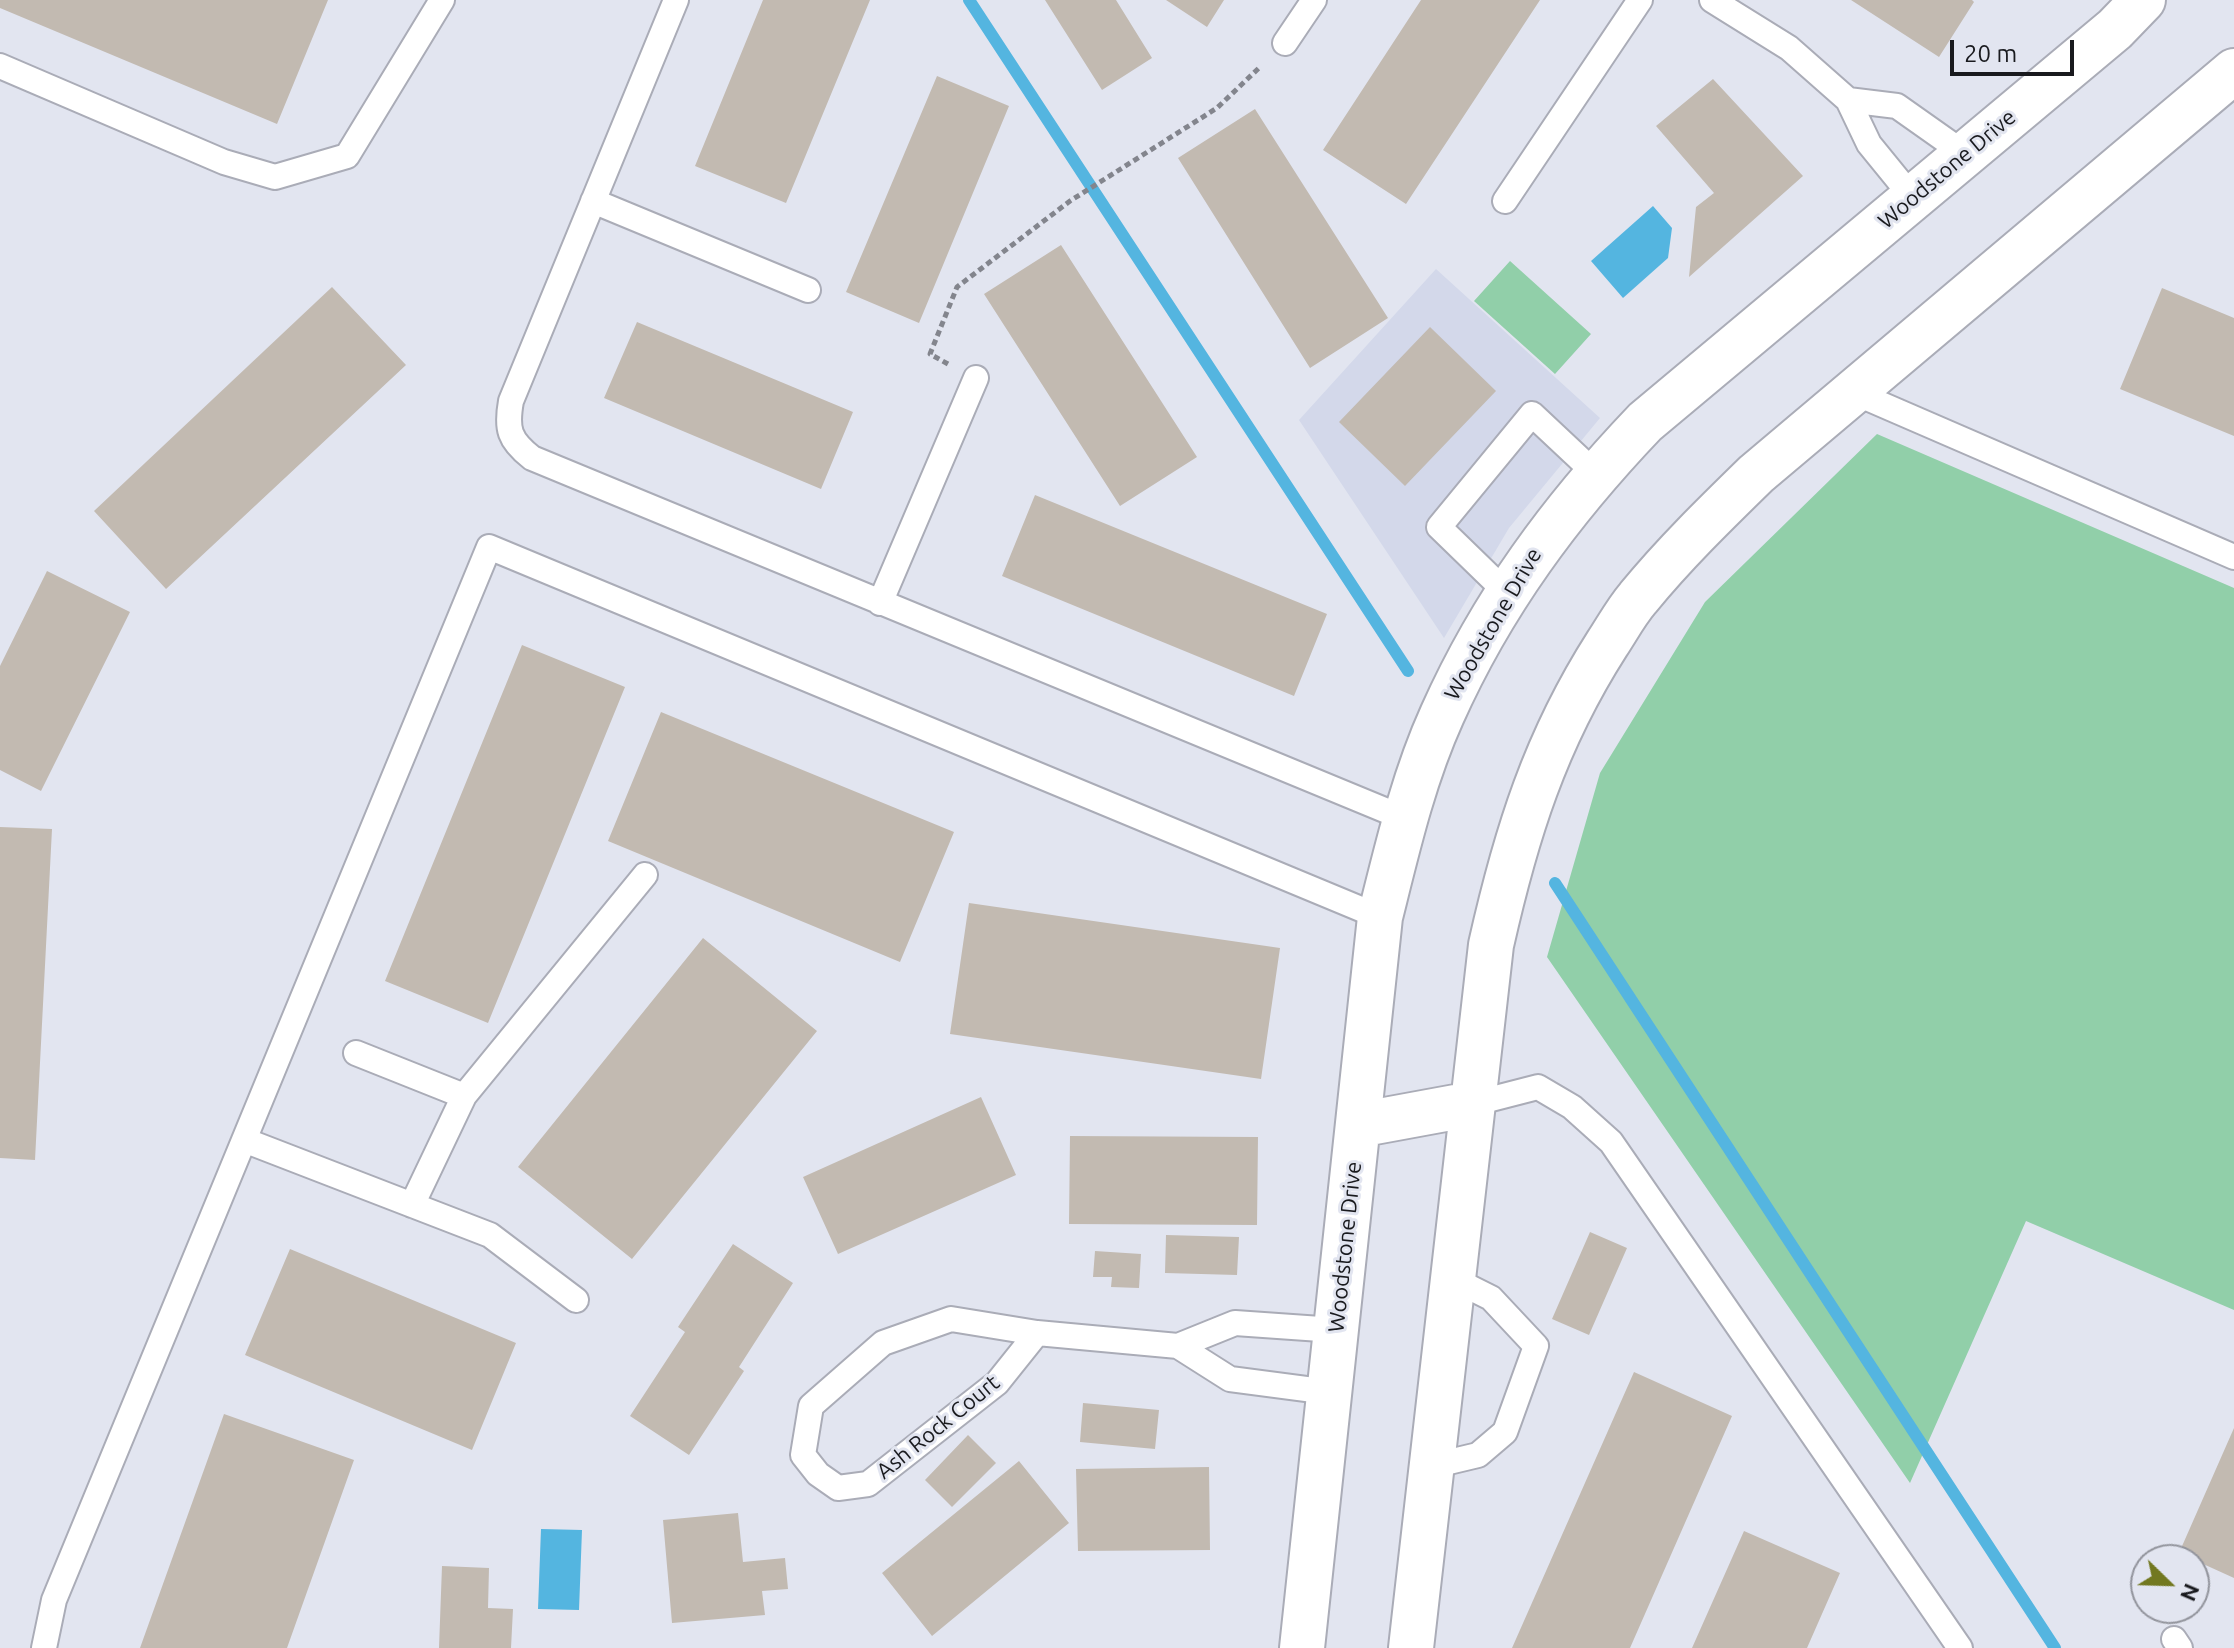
<!DOCTYPE html>
<style>
body{margin:0}
#map{position:relative;width:2234px;height:1648px;overflow:hidden;background:#e2e5f0;font-family:Ubuntu,sans-serif}
canvas{display:block}
.north{position:absolute;left:2130px;top:1544px;width:80px;height:80px;box-sizing:border-box;background:#e2e5f0;border:2px solid #92949c;border-radius:50%;rotate:113deg;font-size:22px;font-weight:700;line-height:32px;text-align:center;color:#191a1e}
.north::after{content:'';display:block;margin:auto;width:28px;height:36px;background:#727820;clip-path:polygon(50% 0,100% 100%,50% 72%,0 100%)}
.scale{position:absolute;left:1950px;top:40px;width:124px;height:36px;box-sizing:border-box;border:4px solid #191a1e;border-top:0;padding-left:10px;font-size:24px;line-height:28px;white-space:nowrap;color:#191a1e;-webkit-text-stroke:6px #e2e5f0;paint-order:stroke}
</style>
<div id="map">
<canvas width="2234" height="1648"></canvas>
<div class="north">N</div>
<div class="scale">20 m</div>
</div>
<script>
const c = document.querySelector('canvas').getContext('2d');
c.lineJoin = 'round';
function paint(path, color) { c.fillStyle = color; c.fill(path, 'evenodd'); }
function trace(path, color, width, dash) { c.strokeStyle = color; c.lineWidth = width; c.lineCap = dash ? 'butt' : 'round'; c.setLineDash(dash || []); c.stroke(path); }
function drawText(font, color, halo, rows, align = 'center') {
  c.font = font + ' Ubuntu,sans-serif'; c.lineWidth = 6; c.setLineDash([]); c.textBaseline = 'middle'; c.strokeStyle = halo; c.fillStyle = color; for (const [text, x, y, turn = 0] of rows) {
    c.save(); c.translate(x, y); c.rotate((+turn || 0) * Math.PI / 180); c.textAlign = isNaN(turn) ? turn : align; if (halo) c.strokeText(text, 0, 0); c.fillText(text, 0, 0); c.restore();
  }
}
paint(new Path2D(`
 M1436 269 1600 418 1509 528 1444 638 1299 420Z`), '#d3d8ea');
paint(new Path2D(`
 M1510 261 1591 334 1555 374 1474 301Z
 M1877 434 2234 588V1310L2026 1221 1910 1483 1547 957 1600 773 1705 602Z`), '#91cfa9');
paint(new Path2D(`
 M1653 206 1672 228 1668 258 1623 298 1591 261Z
 M541 1529 582 1530 579 1610 538 1609Z`), '#54b5e0');
trace(new Path2D(`
 M969 0 1408 671
 M1555 883 2055 1648`), '#54b5e0', 12);
paint(new Path2D(`
 M0 0H328L277 124 0 8Z
 M763 0H870L786 203 695 166Z
 M1045 0H1116L1152 58 1102 90Z
 M1166 0H1224L1207 27Z
 M1421 0H1540L1406 204 1323 150Z
 M1851 0H1972L1974 2 1939 57Z
 M937 76 1009 106 919 323 846 292Z
 M1713 79 1803 176 1689 277 1696 207 1714 193 1656 126Z
 M1255 109 1388 318 1310 368 1178 158Z
 M1061 245 1197 457 1120 506 984 294Z
 M332 287 406 365 166 589 94 511Z
 M2162 288 2234 318V436L2120 389Z
 M637 322 853 412 821 489 604 398Z
 M1430 327 1496 391 1405 486 1339 422Z
 M1035 495 1327 614 1294 696 1002 576Z
 M47 571 130 612 41 791 0 770V666Z
 M522 645 625 687 488 1023 385 981Z
 M661 712 954 832 900 962 608 841Z
 M0 827 52 829 35 1160 0 1158Z
 M969 903 1280 948 1261 1079 950 1034Z
 M703 938 817 1031 632 1259 518 1167Z
 M981 1097 1016 1175 838 1254 803 1177Z
 M1070 1136 1258 1137 1257 1225 1069 1224Z
 M1590 1232 1627 1248 1589 1335 1552 1319Z
 M1166 1235 1239 1237 1237 1275 1165 1273Z
 M733 1244 793 1283 739 1367 744 1371 689 1455 630 1416 685 1332 678 1327Z
 M290 1249 516 1343 472 1450 245 1355Z
 M1095 1251 1141 1254 1139 1288 1111 1287 1112 1277H1093Z
 M1634 1372 1732 1416 1630 1648H1512Z
 M1083 1403 1159 1410 1155 1449 1080 1442Z
 M224 1414 354 1460 287 1648H140Z
 M2234 1428V1578L2179 1553Z
 M968 1435 996 1463 952 1507 925 1480Z
 M1019 1461 1069 1523 932 1636 882 1573Z
 M1209 1467 1210 1550 1078 1551 1076 1469Z
 M738 1513 743 1562 785 1558 788 1589 762 1591 765 1615 672 1623 663 1520Z
 M1744 1531 1840 1573 1807 1648H1692Z
 M442 1566 489 1568 488 1608 513 1609 511 1648H439Z`), '#c2bab1');
const lane = new Path2D(`
 M676 0 511 401C506 429 509 440 532 458L1404 818
 M1712 0 1789 48 1848 100 1869 144 1913 198
 M1285 43 1314 0
 M0 66 224 162 275 177 347 156 442 0
 M1848 100 1897 106 1965 154
 M593 201 808 290
 M1505 201 1640 0
 M1853 392 2234 557
 M1508 594 1439 527 1532 414 1596 474
 M880 603 976 378
 M356 1053 464 1096
 M1472 1104 1538 1087 1572 1107 1611 1142 1960 1648
 M244 1140 490 1235 576 1300
 M412 1205 464 1096 645 875
 M1037 1333 997 1383 868 1484 838 1488 818 1474 803 1455 811 1406 883 1343 951 1319 1037 1333 1178 1346 1235 1323 1335 1330
 M1178 1346 1230 1379 1329 1392
 M1432 1466 1478 1455 1505 1432 1536 1346 1491 1298 1453 1279
 M2174 1639 2180 1648
 M44 1648 54 1600 489 547 1380 917`);
const street = new Path2D(`
 M1358 1125 1472 1104
 M1302 1648 1380 917C1397 849 1413 779 1442 715 1492 603 1561 510 1645 422L2115 29 2143 0
 M1411 1648 1491 945C1516 834 1545 741 1607 644 1617 629 1626 612 1638 598 1674 554 1715 514 1756 474L2234 71`);
trace(lane, '#aaacb7', 28);
trace(street, '#aaacb7', 48);
trace(new Path2D(`
 M948 364 930 354 957 287 1070 201 1217 108 1261 66`), '#83858d', 5, [6, 4]);
trace(lane, '#fff', 24);
trace(street, '#fff', 44);
drawText('22px', '#191a1e', '#e2e5f0', [
 ["Woodstone Drive",1947,169,-40],
 ["Woodstone Drive",1493,624,-60],
 ["Woodstone Drive",1345,1247,-84],
 ["Ash Rock Court",938,1427,-39]
]);
</script>
